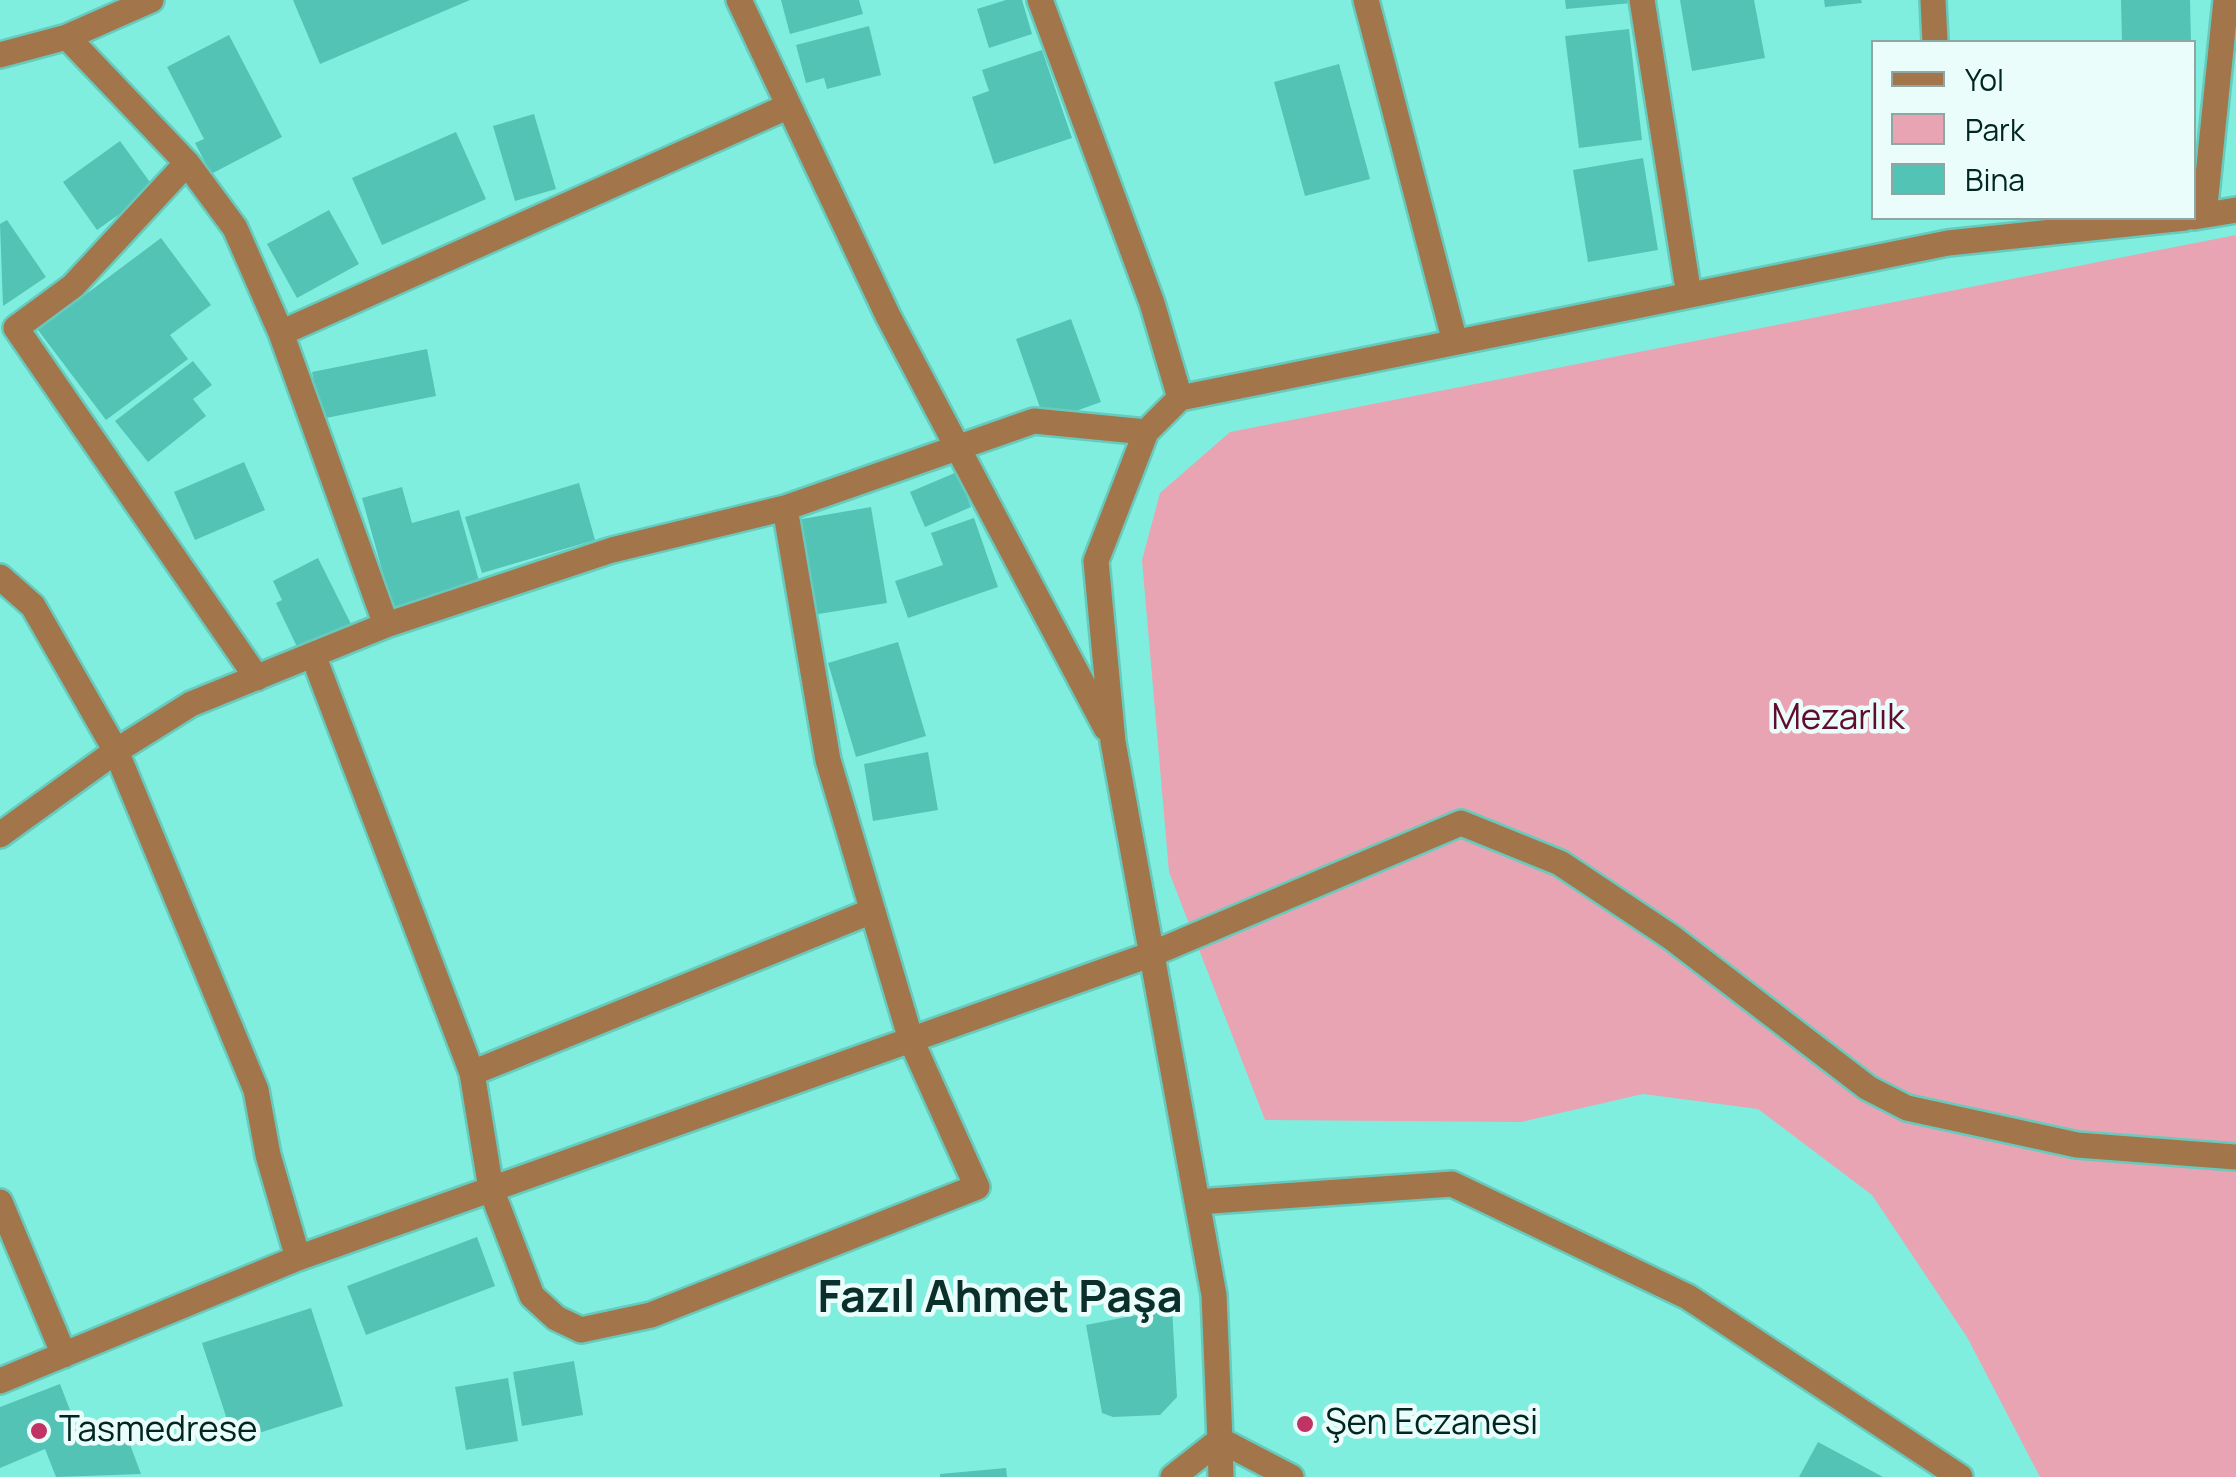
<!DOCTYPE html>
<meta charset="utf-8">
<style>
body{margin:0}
#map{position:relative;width:2236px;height:1477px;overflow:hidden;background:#7feedf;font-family:Manrope,sans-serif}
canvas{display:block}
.legend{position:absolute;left:1871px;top:40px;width:325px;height:180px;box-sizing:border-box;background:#eafdfa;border:2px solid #8da7a4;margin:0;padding:12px 18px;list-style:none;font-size:30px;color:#012622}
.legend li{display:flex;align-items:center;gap:20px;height:50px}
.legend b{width:50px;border:2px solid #8da7a4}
</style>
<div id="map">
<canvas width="2236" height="1477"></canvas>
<ul class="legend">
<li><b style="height:12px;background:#a2764a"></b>Yol</li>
<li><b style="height:28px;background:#e8a4b3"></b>Park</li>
<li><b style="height:28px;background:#52c3b5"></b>Bina</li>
</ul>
</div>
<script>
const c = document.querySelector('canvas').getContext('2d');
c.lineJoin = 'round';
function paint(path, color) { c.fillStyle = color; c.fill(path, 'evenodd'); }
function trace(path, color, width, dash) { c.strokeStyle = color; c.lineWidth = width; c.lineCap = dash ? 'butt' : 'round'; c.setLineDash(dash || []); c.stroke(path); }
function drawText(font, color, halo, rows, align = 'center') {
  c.font = font + ' Manrope,sans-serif'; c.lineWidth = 9; c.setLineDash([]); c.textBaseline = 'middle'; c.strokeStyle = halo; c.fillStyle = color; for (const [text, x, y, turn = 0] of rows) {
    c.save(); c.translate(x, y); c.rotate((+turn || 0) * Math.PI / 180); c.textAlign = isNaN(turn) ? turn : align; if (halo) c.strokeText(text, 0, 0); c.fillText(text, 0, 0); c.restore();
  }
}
paint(new Path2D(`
 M2236 235V1477H2040L1967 1337 1872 1195 1758 1109 1643 1094 1521 1122 1265 1120 1169 872 1142 560 1160 493 1230 432Z`), '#e8a4b3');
paint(new Path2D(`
 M293 0H470L320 64Z
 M781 0H859L863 14 790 34Z
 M1006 0H1022L1032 34 989 48 977 9Z
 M1565 0H1632V3L1566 9Z
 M1680 0H1754L1765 58 1692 71Z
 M1824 0H1861L1862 3 1825 7Z
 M2121 0H2190L2191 42H2122Z
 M869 26 881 75 827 89 824 78 806 83 796 45Z
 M1629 29 1642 140 1579 148 1565 36Z
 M229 35 282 137 211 174 195 143 204 139 167 67Z
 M1042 50 1072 138 994 164 972 97 989 91 982 70Z
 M1339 64 1370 179 1305 196 1274 82Z
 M534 114 556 189 515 201 493 126Z
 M456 132 486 199 382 245 352 178Z
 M120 141 155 189 97 230 63 182Z
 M1643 158 1658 250 1588 262 1573 170Z
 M329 210 359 264 297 298 267 244Z
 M7 220 46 277 3 306 0 224Z
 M161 238 211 305 170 335 188 359 106 420 38 330Z
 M1071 319 1101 402 1045 422 1016 339Z
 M427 349 436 396 321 419 312 372Z
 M193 361 212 385 193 399 206 416 148 462 115 421Z
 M244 462 265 510 195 540 174 492Z
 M957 472 971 507 925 527 910 492Z
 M579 483 595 540 482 573 465 517Z
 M402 487 412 523 459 510 481 588 394 613 362 498Z
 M871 507 887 603 812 615 796 520Z
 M974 518 998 587 908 618 895 581 943 565 931 533Z
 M318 558 352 626 299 651 276 603 282 600 273 581Z
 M898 642 926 736 856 757 828 663Z
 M928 752 938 810 873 821 864 764Z
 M477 1237 495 1286 366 1335 347 1286Z
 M311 1308 343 1406 234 1441 202 1343Z
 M1172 1308 1177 1397 1160 1415 1113 1417 1102 1413 1086 1325Z
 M574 1361 583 1415 522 1426 513 1372Z
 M508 1378 518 1441 466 1450 455 1387Z
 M60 1384 81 1439 122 1423 141 1474 56 1477 45 1449 0 1468V1407Z
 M1818 1442 1883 1477H1799Z
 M1006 1468 1007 1477H940V1474Z`), '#52c3b5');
const minor = new Path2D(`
 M739 0 888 316 1106 728
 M1040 0 1152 303 1180 398
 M1366 0 1455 342
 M1642 0 1689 295
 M1933 0 1935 42
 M67 37 187 163 235 228 281 333 386 625
 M0 55 67 37 151 0
 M187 163 73 286 16 328 257 678
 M2204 215 2226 0
 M2194 217 2236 210
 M281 333 789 106
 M0 577 33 606 116 751 256 1090 268 1155 298 1258
 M313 655 472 1073 491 1189 532 1296 556 1318 581 1330 651 1315 977 1187 911 1040 828 760 785 508
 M0 835 116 751 191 704 386 625 612 550 785 508 1034 421 1146 432
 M472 1073 872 911
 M0 1202 64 1355
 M1197 1202 1452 1184 1688 1297 1960 1477
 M0 1381 298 1258 1152 954 1461 823 1560 863 1671 937 1868 1088 1907 1108 2077 1145 2236 1157
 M1173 1477 1220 1440 1221 1477
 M1291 1477 1220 1440 1214 1295 1113 742 1096 561 1146 432 1180 398 1948 243 2185 218`);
trace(minor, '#68cabd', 30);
trace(minor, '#a2764a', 25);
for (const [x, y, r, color] of [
 [1305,1424,10,"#c03364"],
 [39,1431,10,"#c03364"]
]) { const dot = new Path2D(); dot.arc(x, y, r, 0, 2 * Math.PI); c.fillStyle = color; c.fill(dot); trace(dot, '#eafdfa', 4); }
drawText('35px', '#630b2e', '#eafdfa', [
 ["Mezarlık",1838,719]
]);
drawText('35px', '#012622', '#eafdfa', [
 ["Şen Eczanesi",1325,1424],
 ["Tasmedrese",59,1431]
], 'left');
drawText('bold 45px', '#0b302c', '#eafdfa', [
 ["Fazıl Ahmet Paşa",1000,1299]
]);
</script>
